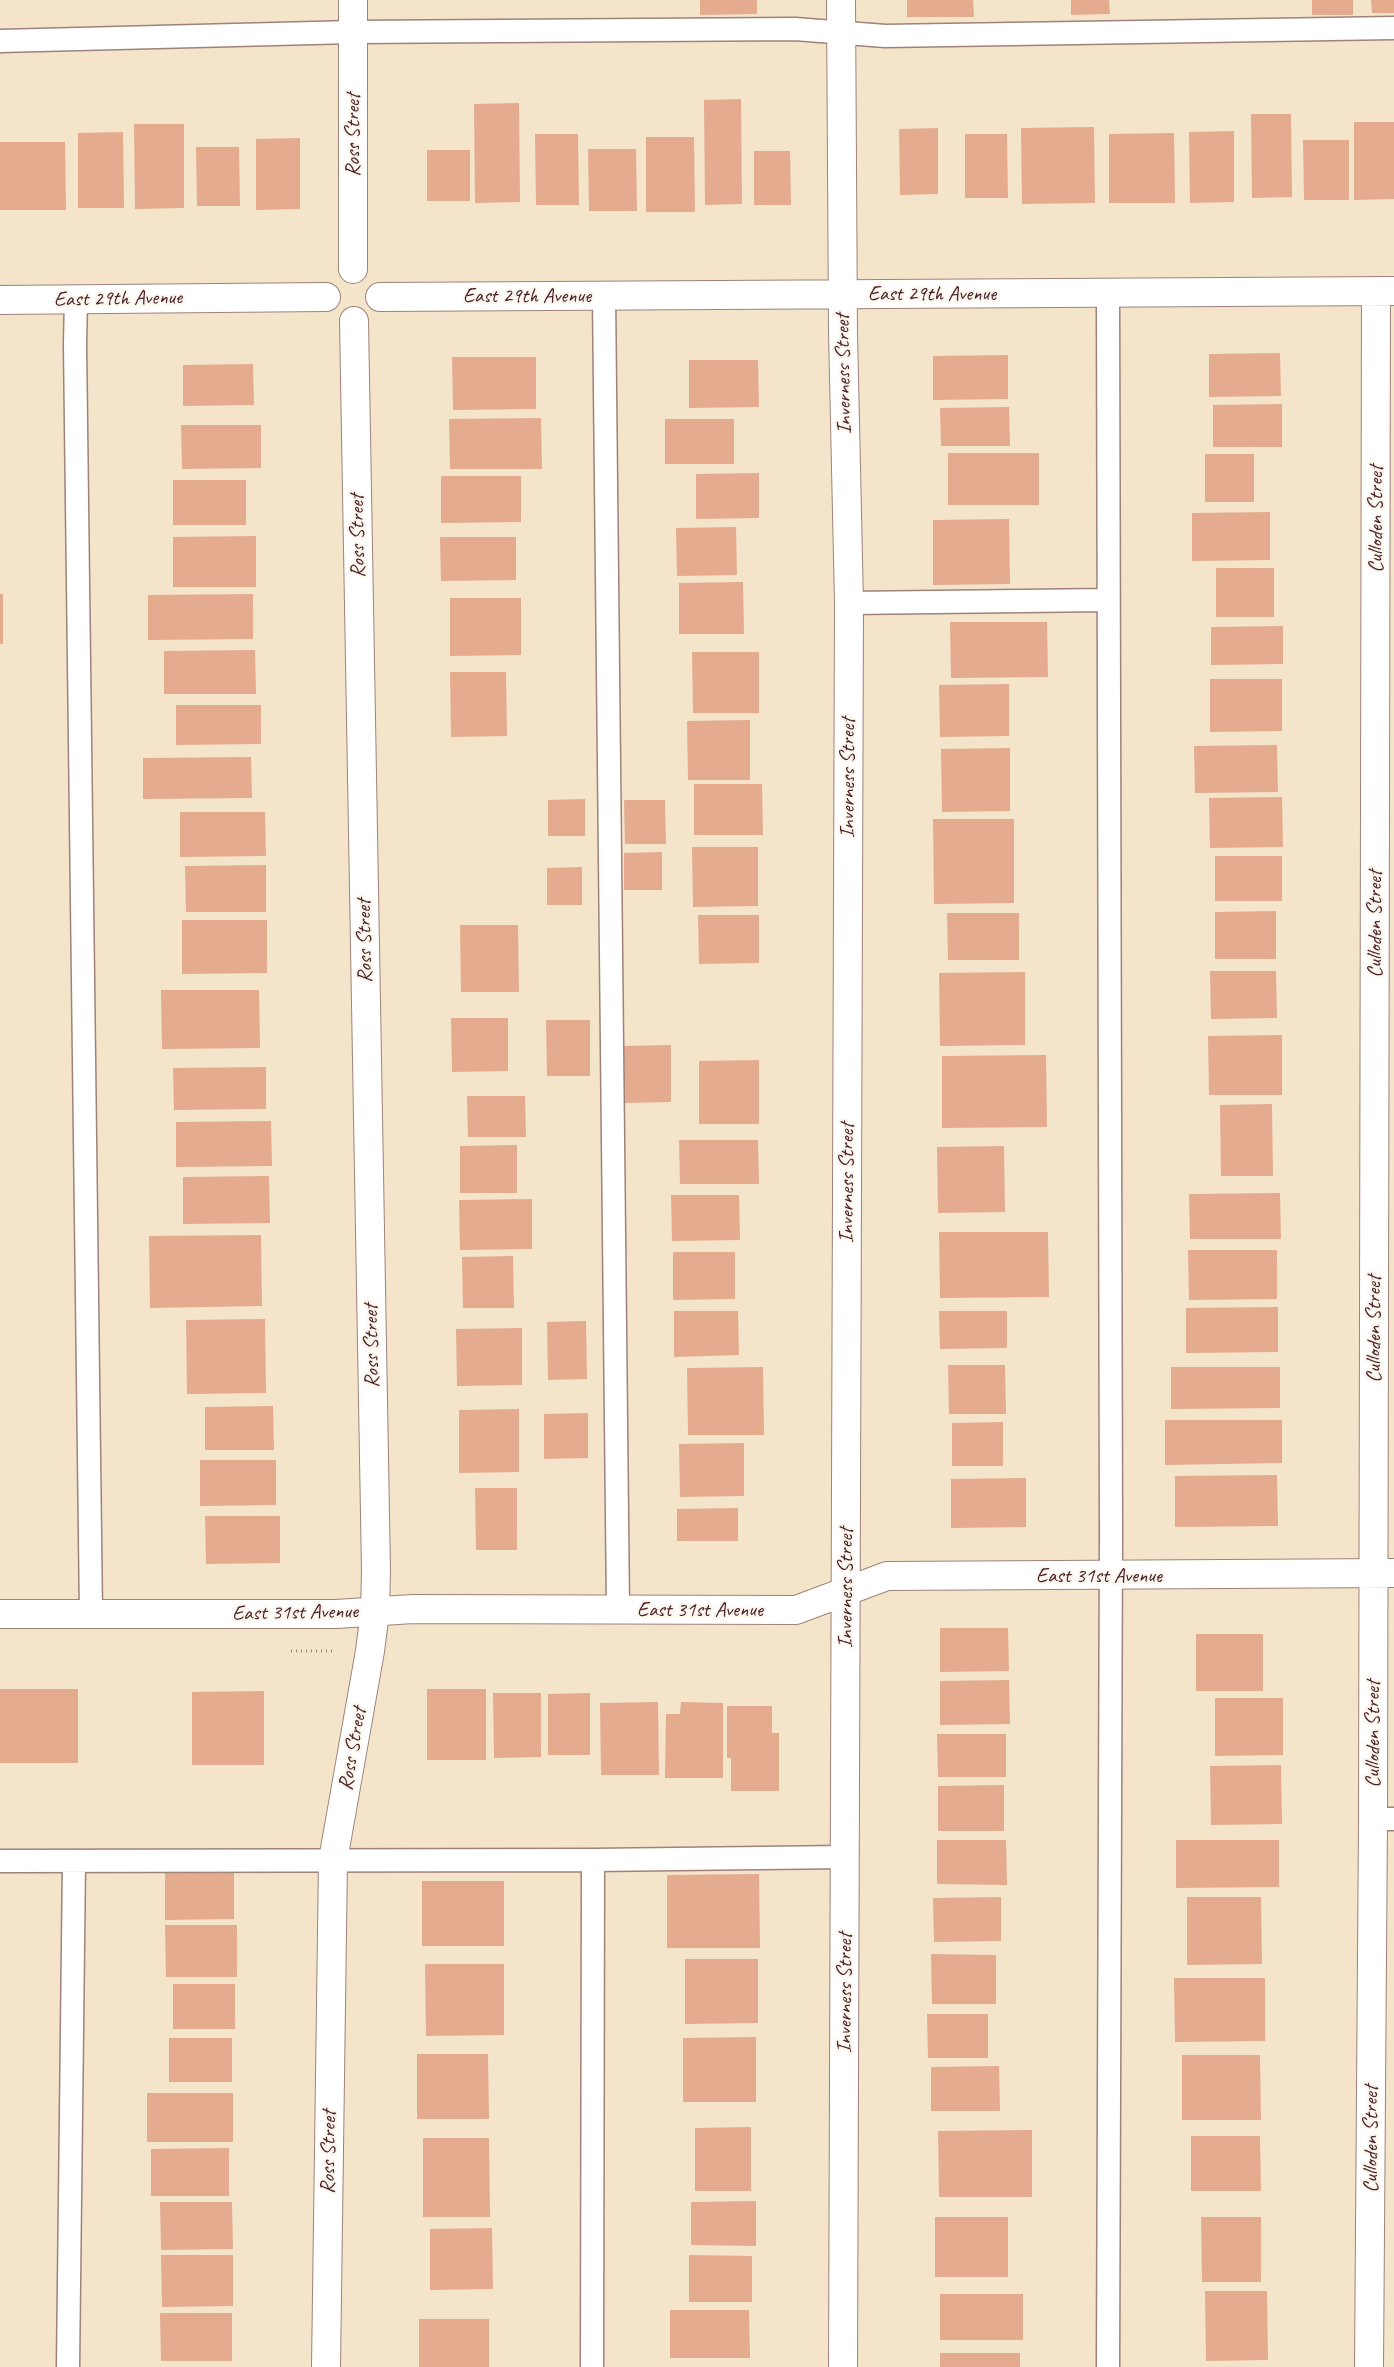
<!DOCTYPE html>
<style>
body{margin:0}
canvas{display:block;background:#f4e4ca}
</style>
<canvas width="1394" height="2367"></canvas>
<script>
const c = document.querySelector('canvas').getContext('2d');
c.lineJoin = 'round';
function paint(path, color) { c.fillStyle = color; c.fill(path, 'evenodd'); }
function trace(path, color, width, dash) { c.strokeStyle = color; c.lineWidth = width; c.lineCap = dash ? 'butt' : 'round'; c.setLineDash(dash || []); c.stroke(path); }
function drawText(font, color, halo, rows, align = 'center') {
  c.font = font + ' Caveat,sans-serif'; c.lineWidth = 4.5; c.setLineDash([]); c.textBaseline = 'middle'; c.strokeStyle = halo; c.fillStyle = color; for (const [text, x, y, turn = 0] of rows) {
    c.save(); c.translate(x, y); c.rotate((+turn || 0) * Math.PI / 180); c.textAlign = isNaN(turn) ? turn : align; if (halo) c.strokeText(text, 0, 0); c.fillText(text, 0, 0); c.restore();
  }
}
paint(new Path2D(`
 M700 0H757V14L700 15Z
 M907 0H973L974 17H907Z
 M1071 0H1109L1110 14 1071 15Z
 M1312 0H1353V15H1312Z
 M1371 0H1394V13H1372Z
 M741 99 742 204 705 205 704 100Z
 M519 103 520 202 475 203 474 104Z
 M1251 114H1291L1292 197 1252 198Z
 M1354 122H1394V199L1354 200Z
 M134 124H184V208L135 209Z
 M1094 127 1095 203 1022 204 1021 128Z
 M938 128V194L900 195 899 129Z
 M1234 131V202L1190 203 1189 132Z
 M123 132 124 208H78V133Z
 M1174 133 1175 203H1109V134Z
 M535 134H578L579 205H536Z
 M965 134H1007L1008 198H965Z
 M646 137H694L695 212H646Z
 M300 138V209L256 210V139Z
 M1303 140H1349V200H1304Z
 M0 142H65L66 210H0Z
 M196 147H239L240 206H197Z
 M588 149H636L637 211H589Z
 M427 150H470V201H427Z
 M754 151H790L791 205H754Z
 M1280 353 1281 396 1209 397V354Z
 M1008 355V399L933 400V356Z
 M452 357H536V409L453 410Z
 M689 360H758L759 407 689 408Z
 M253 364 254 405 183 406V365Z
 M1282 404V447H1213V405Z
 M1009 407 1010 446H941L940 408Z
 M541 418 542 469H450L449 419Z
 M665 419H734V464H665Z
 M181 425H261V468L182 469Z
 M948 453H1039V505H948Z
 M1205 454H1254V502H1205Z
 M759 473V518L696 519V474Z
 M441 476H521V522L441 523Z
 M173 480H246V525H173Z
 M1270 512V560L1192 561V513Z
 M1009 519 1010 584 933 585V520Z
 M736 527 737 575 677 576 676 528Z
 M256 536V587H173V537Z
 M440 537H516V580L441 581Z
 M1216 568H1274V617H1216Z
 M743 582 744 634H679V583Z
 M0 594H3V644H0Z
 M253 594V639L148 640V595Z
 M450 598H521V655L450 656Z
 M950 622H1047L1048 677 951 678Z
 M1283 626V664L1211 665V627Z
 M255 650 256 694H164V651Z
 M692 652H759V713H693Z
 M450 672H506L507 736 451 737Z
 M1210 679H1282V731L1210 732Z
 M1009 684V736L940 737 939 685Z
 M176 705H261V744L176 745Z
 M750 720V780H688L687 721Z
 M1277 745 1278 792 1195 793 1194 746Z
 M1010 748V811L942 812 941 749Z
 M251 757 252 798 143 799V758Z
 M694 784H762L763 835H694Z
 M1282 797 1283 847 1210 848 1209 798Z
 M585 799V836H548V800Z
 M624 800H665L666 844H625Z
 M180 812H265L266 856 180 857Z
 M933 819H1014V903L934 904Z
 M692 847H758V906L693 907Z
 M662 852V890H624V853Z
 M1215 856H1282V901H1215Z
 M266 865V912H186L185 866Z
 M582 867V905H547V868Z
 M1276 911V959H1215V912Z
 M947 913H1019V960H948Z
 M698 915H759V963L699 964Z
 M182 920H267V973L182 974Z
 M460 925H518L519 992H461Z
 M1210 971H1276L1277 1018 1211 1019Z
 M1025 972V1045L940 1046 939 973Z
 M161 990H259L260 1048 162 1049Z
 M451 1018H508V1071L452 1072Z
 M546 1020H590V1076H547Z
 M1282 1035V1095H1209L1208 1036Z
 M671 1045V1102L623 1103V1046Z
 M1046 1055 1047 1127 942 1128V1056Z
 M759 1060V1124H699V1061Z
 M266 1067V1109L174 1110 173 1068Z
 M467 1096H525L526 1137H468Z
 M1272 1104 1273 1176H1221L1220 1105Z
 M271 1121 272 1166 176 1167V1122Z
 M679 1140H758L759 1184H680Z
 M517 1145V1193H460V1146Z
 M1004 1146 1005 1212 938 1213 937 1147Z
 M269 1176 270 1223 183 1224V1177Z
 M1280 1193 1281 1239H1190L1189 1194Z
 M671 1195H739L740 1240 672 1241Z
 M532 1199V1249L460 1250 459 1200Z
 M939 1232H1048L1049 1297 940 1298Z
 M261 1235 262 1306 150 1308 149 1236Z
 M1188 1250H1277V1299L1189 1300Z
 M673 1252H735V1299L673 1300Z
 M513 1256 514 1308H463L462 1257Z
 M1278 1307V1352L1186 1353V1308Z
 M674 1311H738L739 1355 674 1357Z
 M939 1311H1007V1348L940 1349Z
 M265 1319 266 1393 187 1394 186 1320Z
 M586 1321 587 1379 548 1380 547 1322Z
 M522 1328V1385L457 1386 456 1329Z
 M948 1365H1005L1006 1414H949Z
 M763 1367 764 1435H688L687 1368Z
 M1171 1367H1280V1408L1171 1409Z
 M273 1406 274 1450H205V1407Z
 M519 1409V1472L459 1473V1410Z
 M588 1413V1458L544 1459V1414Z
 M1165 1420H1282V1463L1165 1465Z
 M1003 1422V1466H952V1423Z
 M744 1443V1496L680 1497 679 1444Z
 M200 1460H276V1505L200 1506Z
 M1277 1475 1278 1526 1175 1527V1476Z
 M1026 1478V1527L951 1528V1479Z
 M475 1488H517V1550H476Z
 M738 1508V1541H677V1509Z
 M205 1516H280V1563L206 1564Z
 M940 1628H1008L1009 1671 940 1672Z
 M1196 1634H1263V1691H1196Z
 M1009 1680 1010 1724 940 1725V1681Z
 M0 1689H78V1763H0Z
 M427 1689H486V1760H427Z
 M264 1691V1765H192V1692Z
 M493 1693H541V1757L494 1758Z
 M590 1693V1755H548V1694Z
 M1215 1698H1283V1755L1215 1756Z
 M658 1702 659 1775H601L600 1703Z
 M681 1702 723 1703V1778H665L666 1714H680Z
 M727 1706H772V1733H779V1791H731V1758H727Z
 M937 1734H1006V1777H938Z
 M1281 1765 1282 1824 1211 1825 1210 1766Z
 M1004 1785V1831H938V1786Z
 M937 1840H1006L1007 1885 937 1884Z
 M1176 1840H1279V1887L1176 1888Z
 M165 1871H234V1919L165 1920Z
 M759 1874 760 1948H667V1875Z
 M422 1881H504V1946H422Z
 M1001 1897V1941L934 1942 933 1898Z
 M1187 1897H1261L1262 1964 1187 1965Z
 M165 1925H237V1977H166Z
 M931 1954 996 1955V2004H932Z
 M685 1959H758V2023L685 2024Z
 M425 1964H504V2035L426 2036Z
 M1174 1978H1265V2041L1175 2042Z
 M173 1984H235V2029H173Z
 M927 2014H988V2058H928Z
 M756 2037V2102H683V2038Z
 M169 2038H232V2082H169Z
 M417 2054H488L489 2119H417Z
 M1182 2055H1260L1261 2120H1182Z
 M999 2066 1000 2111H931V2067Z
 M147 2093H233V2142H147Z
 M751 2127V2191H695V2128Z
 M1032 2130V2197H939L938 2131Z
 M1191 2136H1260L1261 2191H1191Z
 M423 2138H489L490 2217H423Z
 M229 2148V2196H151V2149Z
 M756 2201V2246L691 2245V2202Z
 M160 2202H232L233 2249 161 2250Z
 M935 2217H1008V2277H935Z
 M1201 2217H1261V2282H1202Z
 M492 2228 493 2289 430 2290V2229Z
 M161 2255H233V2306L162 2307Z
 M689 2255 752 2256V2302H689Z
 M1205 2291H1267L1268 2360 1206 2361Z
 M940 2294H1023V2340H940Z
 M670 2310H749L750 2358H670Z
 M160 2313H232V2361H161Z
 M419 2319H489V2367H419Z
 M940 2353H1020V2367H940Z`), '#e4ab8f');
const lane = new Path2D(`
 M0 41 353 32 795 29 885 36 1394 28
 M1108 293 1111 1530 1108 2367
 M604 295 618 1609
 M76 299 75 344 91 1614
 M849 603 1107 600
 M1373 1819H1394
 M0 1861 593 1860 845 1857
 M68 2367 74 1861
 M592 2367 593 1860`);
const street = new Path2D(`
 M353 0V269
 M841 0 843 332 849 603 843 2367
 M380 297 1393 291
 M0 300 326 297
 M0 1614H336L413 1609 796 1610 887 1576 1394 1573
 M326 2367 333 1860 370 1651 375 1612 376 1571 354 321
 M1369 2367 1373 1819 1376 291`);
trace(lane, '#9f827a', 25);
trace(street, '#9f827a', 30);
trace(new Path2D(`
 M291 1651H335`), '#9f827a', 3, [1, 4]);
trace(lane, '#fff', 22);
trace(street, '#fff', 28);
drawText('21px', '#4a1f2b', '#fbf7ec', [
 ["Ross Street",353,135,-90],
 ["East 29th Avenue",932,294],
 ["East 29th Avenue",527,296],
 ["East 29th Avenue",118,299,-1],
 ["Inverness Street",844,374,-91],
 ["Culloden Street",1376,519,-90],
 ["Ross Street",358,536,-91],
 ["Inverness Street",848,778,-90],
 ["Culloden Street",1375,924,-90],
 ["Ross Street",365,941,-91],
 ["Inverness Street",847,1183,-90],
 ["Culloden Street",1374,1329,-90],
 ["Ross Street",372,1346,-91],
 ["East 31st Avenue",1099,1576],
 ["Inverness Street",846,1588,-90],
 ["East 31st Avenue",700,1610],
 ["East 31st Avenue",295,1613,-1],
 ["Culloden Street",1373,1734,-90],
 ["Ross Street",353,1749,-80],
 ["Inverness Street",845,1993,-90],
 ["Culloden Street",1371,2139,-90],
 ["Ross Street",329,2152,-89]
]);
</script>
